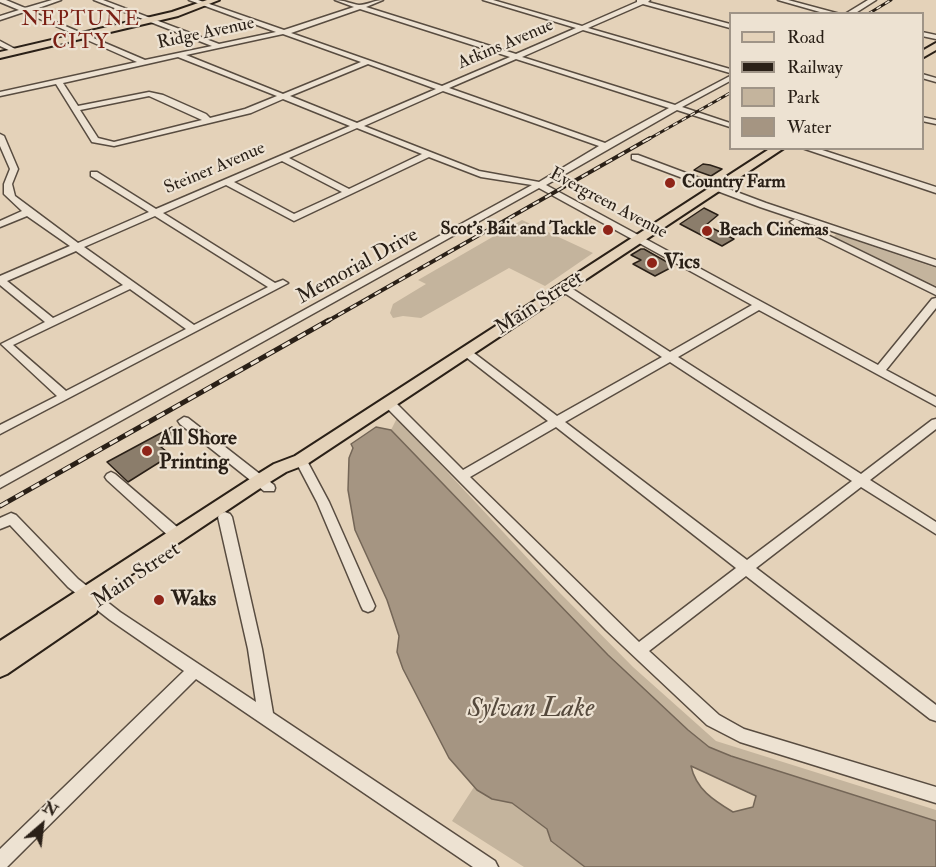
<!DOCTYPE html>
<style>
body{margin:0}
#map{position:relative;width:936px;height:867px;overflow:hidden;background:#e4d2b9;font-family:"IM FELL Double Pica",serif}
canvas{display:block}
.legend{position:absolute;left:729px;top:12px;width:195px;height:138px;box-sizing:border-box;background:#ede2d2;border:2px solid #9f9487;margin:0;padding:8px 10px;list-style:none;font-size:18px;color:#2a2017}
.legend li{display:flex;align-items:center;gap:12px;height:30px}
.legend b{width:30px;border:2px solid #9f9487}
.north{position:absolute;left:12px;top:795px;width:60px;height:60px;-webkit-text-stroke:4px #ede2d2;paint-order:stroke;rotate:28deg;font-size:16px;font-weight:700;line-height:24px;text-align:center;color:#2a2017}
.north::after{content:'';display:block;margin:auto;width:21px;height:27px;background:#2a2017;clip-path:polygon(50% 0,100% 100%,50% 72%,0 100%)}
</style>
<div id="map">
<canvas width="936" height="867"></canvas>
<ul class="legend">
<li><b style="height:8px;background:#e4d2b9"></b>Road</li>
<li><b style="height:8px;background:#2a2017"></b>Railway</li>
<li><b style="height:16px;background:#c4b49d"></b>Park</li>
<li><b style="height:16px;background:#a59582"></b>Water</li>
</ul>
<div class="north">N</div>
</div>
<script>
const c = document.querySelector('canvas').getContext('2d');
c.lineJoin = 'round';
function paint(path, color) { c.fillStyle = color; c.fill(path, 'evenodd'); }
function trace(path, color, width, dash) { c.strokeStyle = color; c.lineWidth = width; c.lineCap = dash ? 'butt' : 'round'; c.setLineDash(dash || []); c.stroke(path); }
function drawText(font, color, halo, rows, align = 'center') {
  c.font = font + ' "IM FELL Double Pica",serif'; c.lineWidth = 4.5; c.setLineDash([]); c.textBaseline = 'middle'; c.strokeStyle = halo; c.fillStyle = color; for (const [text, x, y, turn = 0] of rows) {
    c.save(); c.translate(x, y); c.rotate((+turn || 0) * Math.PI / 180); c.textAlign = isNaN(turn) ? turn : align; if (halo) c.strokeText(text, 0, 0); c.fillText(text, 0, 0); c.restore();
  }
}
paint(new Path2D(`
 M522 220 593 253 545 286 509 268 421 318 403 316 393 318 390 313 393 304 426 284 418 280Z
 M836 234 936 268V286L833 238Z
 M397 418 559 592 633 667 716 741 936 810V821L731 756 709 747 688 730 608 655 391 430Z
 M474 787 492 799 512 803 547 829 551 842 585 867H524L452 821Z`), '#c4b49d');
const water = new Path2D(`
 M376 427 391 430 608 655 688 730 709 747 731 756 936 821V867H585L551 841 547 829 512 803 492 799 477 790 449 758 403 669 397 652 399 636 387 600 355 530 348 490 349 458 353 448 351 444ZM691 766 756 796 753 807 733 812C713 800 696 789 691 766Z`);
paint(water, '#a59582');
trace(water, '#746657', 1.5);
const building = new Path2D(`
 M703 164 710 165 722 169 711 176 694 170Z
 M704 208 718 215 706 225 734 239 722 246 680 224Z
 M641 249H644L674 266 655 276 633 264 641 260 631 255Z
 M172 427 182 436 161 447 171 455 128 482 107 462Z`);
paint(building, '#8b7d6b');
trace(building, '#2a2017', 1.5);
const minor = new Path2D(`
 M0 0H6L25 8 52 0H61L30 11 145 60 212 46 94 0H103L219 44 276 32 189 0H198L284 30 354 7 335 0C344 0 351 4 359 5 367 5 375 0 383 0L366 7 516 54 576 28 483 0H493L582 26 637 2V0H650L648 2 730 24V28L643 4 588 28 730 69V73L583 30 522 57 675 105 730 76V81L682 107 730 123V127L677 110 546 185 878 365 932 299 936 298V308L886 370 936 397V406L759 310 678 357 861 474 932 420 936 419V429L870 480 936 522V534L861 487 756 568 936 705V721L930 719 746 576 649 651 719 715 744 729 936 787V803L740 742 707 725 606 630 384 405 382 402 384 399H392L463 470 548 421 462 354 461 352 462 350H470L557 416 662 357 560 290V286H568L670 352 752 305 539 188 0 488V477L532 185 481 177 429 157 294 221 226 185 163 213 275 283 283 280 288 283 0 434V425L57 396 1 344 45 322 0 285V276L70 246 27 216 0 227V221L22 211 4 194V184L10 169 0 146V134L4 136 18 169 12 184 15 196 78 243 149 212 91 176V172H97L156 209 350 126 283 99 251 113 114 146 92 142 56 84 0 96V92L137 62 24 12 0 20V16L19 10 0 2ZM360 9 510 57 442 86 291 33ZM283 34 361 62 283 94 186 55ZM178 57 277 96 245 109 210 118 206 114 163 95 149 92 78 106 63 83ZM516 59 669 108 605 143 449 88ZM368 64 436 89 357 123 290 96ZM443 91 599 146 539 182 479 171 364 126ZM149 96 202 120 114 142 98 138 80 110ZM357 128 422 154 349 189 289 158ZM282 161 342 192 294 214 234 182ZM155 216 268 287 194 325 84 247ZM76 251 123 285 53 318 7 281ZM130 289 186 329 66 391 13 345ZM670 362 852 481 747 560 565 422ZM556 427 736 568 639 642 470 477Z
 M778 0H788L840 14H827Z
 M868 0H876L854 14H845Z
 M922 32 936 35V39L922 36Z
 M0 41 17 50 18 51 13 52 0 46Z
 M922 74 936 78V82L922 78Z
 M922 117 936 120V124L922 121Z
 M802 148H816L936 187V193Z
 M632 155H638L766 203 936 260V266L760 207 632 159Z
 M795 219 936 288V295L792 224 790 222Z
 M184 417 188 418 274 485 275 488 274 491H264L180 424 178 421Z
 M301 456 305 457 329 502 375 606 373 610 368 612 363 610 361 606 317 502 295 460Z
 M111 472 115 474 183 532 185 536 183 540H173L107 480 105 477 107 474Z
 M225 512 230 514 232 517 262 649 273 713 495 861 498 867H473L196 679 7 867H0V849L184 671 110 620 68 587 10 525 0 529V518L11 513 16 515 78 579 120 612 256 702 248 649 218 517 220 514Z`);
const major = new Path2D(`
 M207 0H219L178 16 0 58V52L172 12Z
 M936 43V50L922 58V51Z
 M771 148H784L307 464 286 472 265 485 93 600 99 607 96 613 7 674 0 677V641L253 477 274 464 295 456Z`);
trace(minor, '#584c40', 3);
trace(major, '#2a2017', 4);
paint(minor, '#ede2d2');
paint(major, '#e4d2b9');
const railFar2 = new Path2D(`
 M868 14 891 0
 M647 140 730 93`);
const railFar1 = new Path2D(`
 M326 322 650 138`);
const rail = new Path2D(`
 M0 506 329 320`);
trace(railFar2, '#2a2017', 3);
trace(railFar1, '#2a2017', 4);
trace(rail, '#2a2017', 5);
trace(railFar2, '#ede2d2', 1.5, [5]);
trace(railFar1, '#ede2d2', 2, [7]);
trace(rail, '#ede2d2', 3, [9]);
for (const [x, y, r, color] of [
 [670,183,6,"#8f2418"],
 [608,230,6,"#8f2418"],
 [707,231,6,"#8f2418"],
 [652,263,6,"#8f2418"],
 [147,451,6,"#8f2418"],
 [159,600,6,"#8f2418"]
]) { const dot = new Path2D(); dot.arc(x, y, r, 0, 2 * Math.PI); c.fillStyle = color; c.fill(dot); trace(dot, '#ede2d2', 2); }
drawText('18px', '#2a2017', '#ede2d2', [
 ["Ridge Avenue",206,34,-12],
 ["Atkins Avenue",506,45,-23],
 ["Steiner Avenue",215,169,-23],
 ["Evergreen Avenue",608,204,28]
]);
drawText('bold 18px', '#2a2017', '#ede2d2', [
 ["Country Farm",682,183],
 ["Scot's Bait and Tackle",596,230,"right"],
 ["Beach Cinemas",719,231]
], 'left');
c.letterSpacing = '1.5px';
drawText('20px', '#7a1f14', '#ede2d2', [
 ["NEPTUNE",81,21],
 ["CITY",81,44]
]);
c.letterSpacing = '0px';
drawText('bold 21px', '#2a2017', '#ede2d2', [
 ["Vics",664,263],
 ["All Shore",159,439],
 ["Printing",159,463],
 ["Waks",171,600]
], 'left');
drawText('21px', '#2a2017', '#ede2d2', [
 ["Memorial Drive",358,267,-29],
 ["Main Street",540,304,-33],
 ["Main Street",137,576,-34]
]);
drawText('italic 27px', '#55493c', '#ede2d2', [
 ["Sylvan Lake",531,710]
]);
</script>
